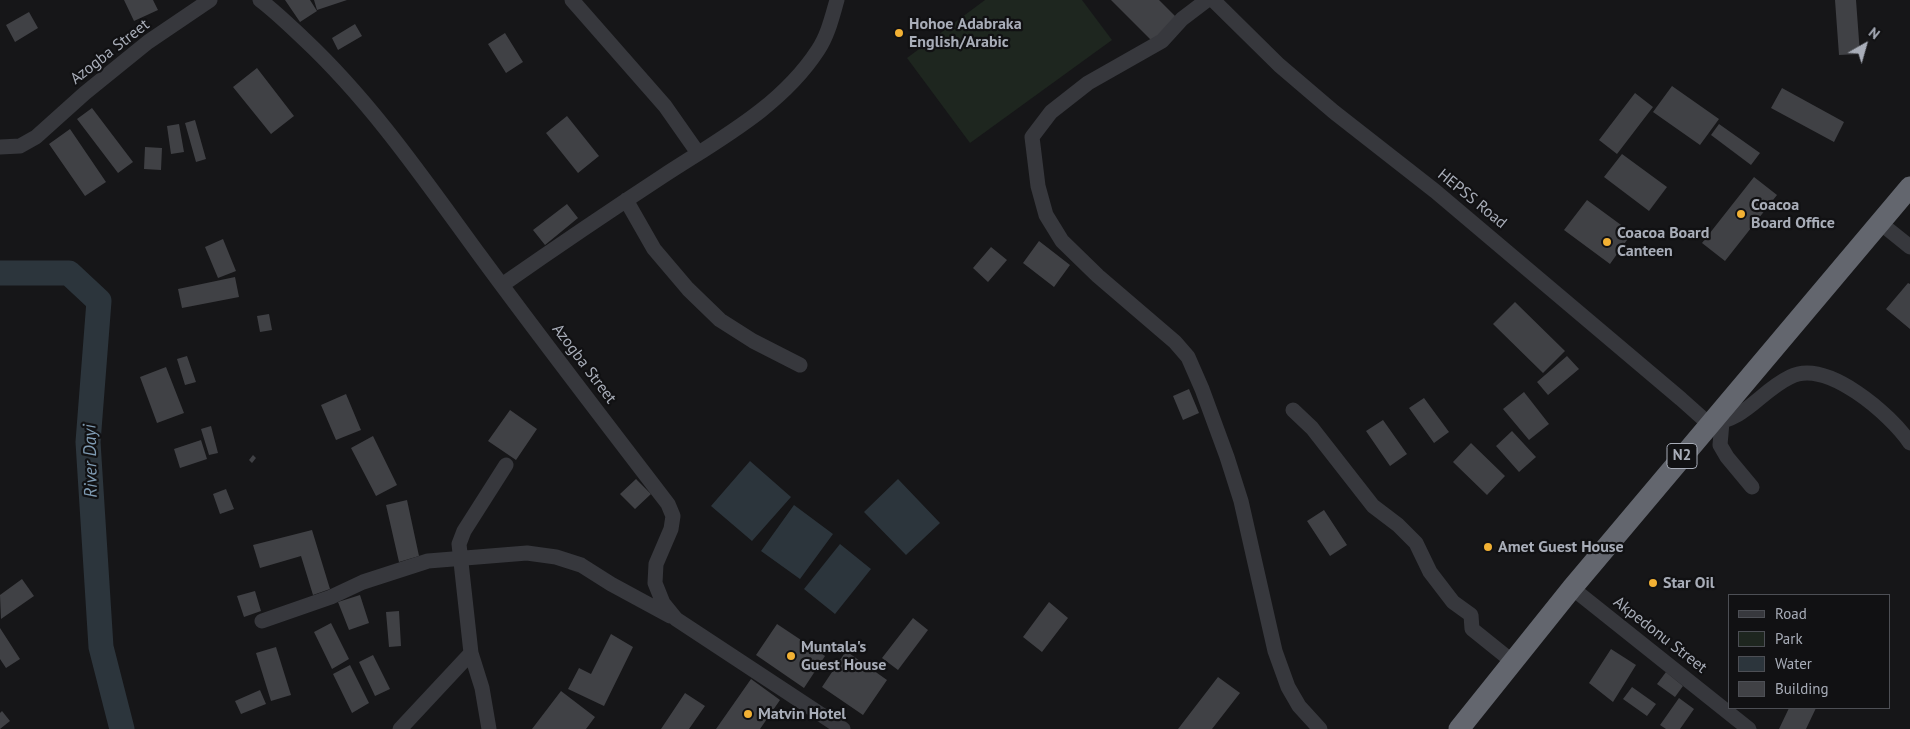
<!DOCTYPE html>
<style>
body{margin:0}
#map{position:relative;width:1910px;height:729px;overflow:hidden;background:#161618;font-family:"PT Sans",sans-serif}
canvas{display:block}
.legend{position:absolute;left:1728px;top:594px;width:162px;height:115px;box-sizing:border-box;background:#111113;border:1px solid #4d4f55;margin:0;padding:6px 9px;list-style:none;font-size:15px;color:#a8adb8}
.legend li{display:flex;align-items:center;gap:10px;height:25px}
.legend b{width:25px;border:1px solid #4d4f55}
.north{position:absolute;left:1840px;top:20px;width:50px;height:50px;-webkit-text-stroke:4px #111113;paint-order:stroke;rotate:38deg;font-size:14px;font-weight:700;line-height:20px;text-align:center;color:#a8adb8}
.north::after{content:'';display:block;margin:auto;width:18px;height:22px;background:#a8adb8;clip-path:polygon(50% 0,100% 100%,50% 72%,0 100%)}
</style>
<div id="map">
<canvas width="1910" height="729"></canvas>
<ul class="legend">
<li><b style="height:6px;background:#37383d"></b>Road</li>
<li><b style="height:14px;background:#1e261f"></b>Park</li>
<li><b style="height:14px;background:#2c353c"></b>Water</li>
<li><b style="height:14px;background:#404145"></b>Building</li>
</ul>
<div class="north">N</div>
</div>
<script>
const c = document.querySelector('canvas').getContext('2d');
c.lineJoin = 'round';
function paint(path, color) { c.fillStyle = color; c.fill(path, 'evenodd'); }
function trace(path, color, width, dash) { c.strokeStyle = color; c.lineWidth = width; c.lineCap = dash ? 'butt' : 'round'; c.setLineDash(dash || []); c.stroke(path); }
function drawText(font, color, halo, rows, align = 'center') {
  c.font = font + ' "PT Sans",sans-serif'; c.lineWidth = 4.5; c.setLineDash([]); c.textBaseline = 'middle'; c.strokeStyle = halo; c.fillStyle = color; for (const [text, x, y, turn = 0] of rows) {
    c.save(); c.translate(x, y); c.rotate((+turn || 0) * Math.PI / 180); c.textAlign = isNaN(turn) ? turn : align; if (halo) c.strokeText(text, 0, 0); c.fillText(text, 0, 0); c.restore();
  }
}
paint(new Path2D(`
 M985 0H1082L1112 40 970 143 907 58Z`), '#1e261f');
paint(new Path2D(`
 M750 461 791 497 752 541 711 506Z
 M898 479 940 523 906 555 864 512Z
 M794 505 833 534 800 579 761 551Z
 M840 544 871 569 835 614 804 589Z`), '#2c353c');
trace(new Path2D(`
 M0 273H69L99 301 88 442 101 647 122 729`), '#2c353c', 25);
paint(new Path2D(`
 M124 0H153L158 10 134 21Z
 M285 0H310L317 11 300 22Z
 M314 0H347L317 10Z
 M1111 0H1159L1177 18 1153 42Z
 M1835 0H1856L1860 54 1839 55Z
 M29 12 38 28 15 42 6 25Z
 M355 24 362 36 338 50 332 38Z
 M505 33 523 62 506 73 488 44Z
 M257 68 294 116 271 134 233 87Z
 M1672 86 1719 119 1700 145 1653 112Z
 M1782 88 1844 122 1834 142 1771 108Z
 M1635 93 1653 107 1617 154 1599 140Z
 M92 108 133 162 118 173 77 119Z
 M567 116 599 156 578 173 546 133Z
 M195 120 206 159 196 162 185 123Z
 M179 124 184 152 171 154 167 126Z
 M1719 124 1760 153 1751 165 1711 135Z
 M70 129 106 182 85 196 49 144Z
 M145 147 162 148 161 170 144 169Z
 M1622 154 1667 187 1649 211 1604 177Z
 M1754 177 1777 195 1725 261 1702 243Z
 M1587 200 1632 233 1610 264 1564 230Z
 M567 204 578 218 545 245 533 230Z
 M223 239 236 271 218 278 205 247Z
 M1039 241 1070 265 1054 287 1023 263Z
 M991 247 1007 260 988 282 973 268Z
 M235 277 239 297 182 308 178 289Z
 M1908 283 1910 284V329L1886 309Z
 M1515 302 1565 351 1543 373 1493 324Z
 M269 314 272 330 260 332 257 316Z
 M187 356 196 382 185 385 177 359Z
 M1567 356 1579 369 1548 395 1537 382Z
 M166 367 184 413 157 423 140 377Z
 M1189 389 1199 413 1183 420 1173 396Z
 M1524 392 1549 424 1529 440 1503 409Z
 M346 394 361 430 336 440 321 405Z
 M1424 398 1449 432 1434 443 1409 408Z
 M510 410 537 429 516 460 488 441Z
 M1383 420 1407 454 1390 466 1366 431Z
 M211 426 218 453 209 455 201 429Z
 M1512 431 1536 457 1519 472 1496 446Z
 M373 436 397 485 376 496 351 448Z
 M201 440 207 459 180 468 174 449Z
 M1471 443 1505 476 1487 495 1453 462Z
 M253 455 256 458 252 463 249 460Z
 M636 479 651 494 635 509 620 494Z
 M226 489 234 509 220 514 213 494Z
 M407 500 419 556 399 562 386 505Z
 M1324 510 1347 545 1330 556 1307 521Z
 M312 530 330 589 313 595 301 556 260 568 253 545Z
 M22 579 34 596 1 619 0 595Z
 M255 591 261 611 244 617 237 596Z
 M360 595 369 623 349 630 338 602Z
 M1049 602 1068 618 1042 652 1023 637Z
 M399 611 401 646 389 647 386 612Z
 M913 618 928 630 898 670 882 658Z
 M331 623 349 659 332 669 314 632Z
 M777 624 825 656 804 688 756 655Z
 M0 628 20 659 6 668 0 659Z
 M611 634 633 647 604 706 568 689 579 668 591 674Z
 M276 647 291 695 271 701 256 653Z
 M1611 649 1636 665 1613 702 1589 683Z
 M846 651 887 680 863 715 822 687Z
 M373 655 390 689 375 696 359 662Z
 M350 665 369 703 352 713 333 674Z
 M1666 672 1683 686 1675 697 1657 684Z
 M1218 677 1240 693 1212 729H1178Z
 M751 679 780 700 760 729H716Z
 M1632 687 1656 704 1647 716 1623 699Z
 M260 690 266 704 241 714 235 701Z
 M561 691 595 717 586 729H532Z
 M685 693 705 706 689 729H661Z
 M1679 698 1694 709 1680 729H1666L1660 725Z
 M1789 708H1816L1806 729H1779Z
 M2 711 10 721 0 729V713Z`), '#404145');
trace(new Path2D(`
 M260 0C276 12 290 26 305 40 373 104 426 182 481 257 542 340 605 422 668 504L673 516 671 529 656 564 655 583 663 603 676 619 843 729
 M572 0 665 106 698 153
 M1207 0 1182 19 1162 41 1088 83 1051 112 1032 137 1038 186 1046 215 1062 241 1098 276 1175 342 1188 357 1202 389 1227 457 1241 501 1275 651 1288 687 1299 706 1320 729
 M1213 0 1279 65 1334 112 1435 191 1681 399 1709 424C1748 419 1759 392 1790 377 1827 358 1891 415 1910 443
 M0 147 20 146 36 137 85 93 148 42 210 0
 M626 200 654 249 688 289 720 320 753 341 800 365
 M1879 222 1910 247
 M502 285C555 248 608 212 663 176 718 140 781 107 818 50 828 35 832 17 837 0
 M1293 410 1312 428 1373 506 1398 525 1416 543 1430 572 1453 602 1471 615 1472 629 1513 662
 M1722 422 1720 445 1727 457 1752 487
 M1572 588 1749 729
 M262 621 331 597 363 582 428 561 527 553 556 557 581 565 611 584 670 616
 M400 729 471 653
 M489 729 482 688 471 653 459 544 464 531 506 465`), '#37383d', 15);
trace(new Path2D(`
 M1459 729 1572 588 1910 187`), '#63666e', 21);
for (const [x, y, r, color] of [
 [899,33,5,"#f2b134"],
 [1741,214,5,"#f2b134"],
 [1607,242,5,"#f2b134"],
 [1488,547,5,"#f2b134"],
 [1653,583,5,"#f2b134"],
 [791,656,5,"#f2b134"],
 [748,714,5,"#f2b134"]
]) { const dot = new Path2D(); dot.arc(x, y, r, 0, 2 * Math.PI); c.fillStyle = color; c.fill(dot); trace(dot, '#111113', 2); }
for (const [x, y, w] of [
 [1682,456,30]
]) { const box = new Path2D(); box.roundRect(x - w / 2, y - 12.5, w, 25, 4); c.fillStyle = '#111113'; c.fill(box); trace(box, '#a8adb8', 1); }
drawText('bold 15px', '#a8adb8', null, [
 ["N2",1682,456]
]);
drawText('bold 16px', '#a8adb8', '#111113', [
 ["Hohoe Adabraka",909,24],
 ["English/Arabic",909,42],
 ["Coacoa",1751,205],
 ["Board Office",1751,223],
 ["Coacoa Board",1617,233],
 ["Canteen",1617,251],
 ["Amet Guest House",1498,547],
 ["Star Oil",1663,583],
 ["Muntala's",801,647],
 ["Guest House",801,665],
 ["Matvin Hotel",758,714]
], 'left');
drawText('16px', '#a8adb8', '#111113', [
 ["Azogba Street",110,52,-38],
 ["HEPSS Road",1472,199,39],
 ["Azogba Street",584,364,53],
 ["Akpedonu Street",1660,635,38]
]);
drawText('italic 18px', '#7f9bb3', '#111113', [
 ["River Dayi",91,461,-91]
]);
</script>
